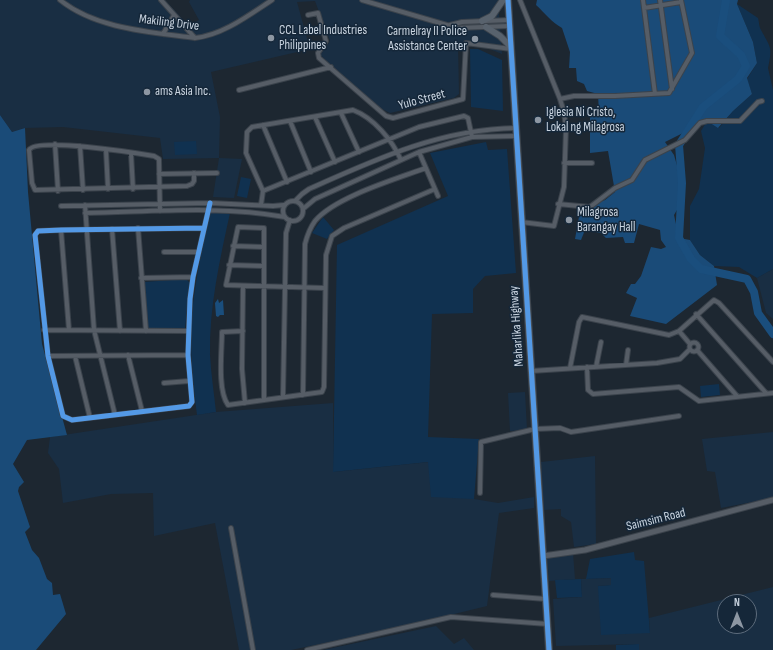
<!DOCTYPE html>
<style>
body{margin:0}
#map{position:relative;width:773px;height:650px;overflow:hidden;background:#1d2731;font-family:"Sofia Sans Condensed",sans-serif}
canvas{display:block}
.north{position:absolute;left:717px;top:594px;width:40px;height:40px;box-sizing:border-box;background:#152739;border:1px solid #5d6c7c;border-radius:50%;rotate:0deg;font-size:11px;font-weight:700;line-height:16px;text-align:center;color:#c9d4e0}
.north::after{content:'';display:block;margin:auto;width:14px;height:18px;background:#8d97a3;clip-path:polygon(50% 0,100% 100%,50% 72%,0 100%)}
</style>
<div id="map">
<canvas width="773" height="650"></canvas>
<div class="north">N</div>
</div>
<script>
const c = document.querySelector('canvas').getContext('2d');
c.lineJoin = 'round';
function paint(path, color) { c.fillStyle = color; c.fill(path, 'evenodd'); }
function trace(path, color, width, dash) { c.strokeStyle = color; c.lineWidth = width; c.lineCap = dash ? 'butt' : 'round'; c.setLineDash(dash || []); c.stroke(path); }
function drawText(font, color, halo, rows, align = 'center') {
  c.font = font + ' "Sofia Sans Condensed",sans-serif'; c.lineWidth = 3; c.setLineDash([]); c.textBaseline = 'middle'; c.strokeStyle = halo; c.fillStyle = color; for (const [text, x, y, turn = 0] of rows) {
    c.save(); c.translate(x, y); c.rotate((+turn || 0) * Math.PI / 180); c.textAlign = isNaN(turn) ? turn : align; if (halo) c.strokeText(text, 0, 0); c.fillText(text, 0, 0); c.restore();
  }
}
paint(new Path2D(`
 M0 0H165L189 26 199 20 189 2 190 0H498L502 54 480 45 458 44 459 94 454 98 390 113 378 107 320 55 330 41 315 1 297 2 310 49 211 72 220 117 219 158 242 159 234 198 213 197 219 158 163 159 160 138 63 127 25 128 12 132 0 115Z
 M773 269V319L766 313 757 278Z
 M525 392 527 430 510 431 508 393Z
 M333 403V472L429 462 474 499 498 503 534 497V508L499 513 487 606 397 628 291 650H239L215 523 154 536 153 493 111 494 63 503 59 469 48 453 50 437 216 412Z
 M773 432V498L721 508 715 472 707 471 702 439Z
 M595 456 596 544 574 547 571 522 561 516V509L544 510 541 462Z
 M573 553 575 579 549 581 547 558Z
 M611 578V585L598 586 650 633 649 618 773 587V650H639V644L556 646 553 599 582 597 581 579ZM725 602H749V626H725Z
 M436 626 454 644 464 638 474 650H323Z`), '#192e43');
paint(new Path2D(`
 M737 4 758 18C759 21 759 27 761 30 770 47 773 46 768 68L773 90V269L757 278 739 267 714 266 700 255 690 240V206L699 189 705 148 701 131 707 121 719 128 733 111 752 94 747 79 757 63 753 42Z
 M470 49H478L502 60 503 111 471 107Z
 M196 141 197 154 175 155 174 142Z
 M486 142 488 150 507 149 516 273 485 276 473 289V313L432 314 428 437 479 439 474 499 431 497 428 462 333 472 337 245 448 196 430 153Z
 M241 177 251 179 247 198 237 196Z
 M210 211 230 213C220 259 209 307 210 355 211 374 214 393 216 412L197 415C192 375 188 336 194 296 198 267 204 239 210 211Z
 M323 217 334 230 327 239 312 233Z
 M186 279 190 283 185 328 150 329 148 327 144 282Z
 M719 384 720 395 701 397 700 386Z
 M634 552 635 560 644 561 650 633 601 635 598 586 611 585V578L586 579 590 559Z
 M581 579 582 597 557 598 555 580Z
 M639 644V650H616V645Z`), '#103150');
paint(new Path2D(`
 M537 0H738L737 4 753 42 757 63 747 78 752 94 733 111 718 128 707 121 665 142 674 155 682 183 681 203 674 215 679 238 690 240 700 255 714 266 717 285 666 324 630 316 637 298 626 293 631 284H635L641 276 651 247 661 249 666 247 661 240 660 230 639 224 634 243H625L623 237 606 238 601 233 585 230 581 240 575 239 580 211 605 200 615 192 608 151 590 153V115L599 114 598 94 587 91 584 84 577 81 576 68H569L570 52 562 28C551 22 545 13 536 5Z
 M0 115 12 132 25 128 28 192 42 344 67 435 27 440 13 464 24 482 19 487 18 491 30 527 25 532 32 550 39 558 47 579 52 583 53 595 60 594 66 614 36 650H0Z`), '#1a4b78');
paint(new Path2D(`
 M218 299 219 303 223 300 224 315H220L218 317 216 316 215 303Z`), '#1a4e7d');
trace(new Path2D(`
 M726 0 720 36 741 55 746 66 738 79 703 107 679 145 682 183 679 238 691 259 701 269 747 279 754 292 758 313 773 334`), '#1a4e7d', 8);
const minor = new Path2D(`
 M60 0C96 29 150 32 195 38 223 35 249 15 272 0
 M161 0 195 38
 M362 0 457 28 509 26
 M520 0 560 99 564 112 566 128 564 187 554 226 521 222
 M643 0 655 94
 M660 0 672 89
 M644 8 681 2
 M308 15 318 13 326 41 318 53 319 58 386 116 393 118 463 99 466 43 511 49
 M450 25 462 22 509 20
 M163 34 174 15
 M239 90 331 67
 M560 99 574 96H615L669 93 692 53 681 0
 M341 113 359 152
 M315 117 335 162
 M290 121 311 172
 M263 125 287 182
 M55 144 58 191
 M80 146 83 190
 M106 150 108 189
 M419 152 438 196
 M131 153 133 189
 M564 163H592
 M159 174 217 173
 M263 191 419 127 464 116 468 118 472 137
 M295 201 302 194 309 189C376 159 441 129 516 128
 M283 211a10 10 0 1 1 20 0a10 10 0 1 1-20 0Z
 M558 204 590 207 615 188 632 180 645 160 685 140 700 123 707 121H740L758 102 762 101
 M85 205 94 330 115 415
 M261 205 263 191 246 153 247 132 252 127 353 110C374 118 392 140 401 160
 M61 206 210 203 273 206 284 205
 M303 209 315 199 419 152 472 137 516 136
 M160 211 159 159 154 156C136 153 36 137 29 150L32 183 35 190 187 186 192 184 194 181V173
 M85 213C151 212 219 205 285 217
 M138 228 146 331
 M204 228 61 230 38 231 35 235 48 356 63 416 72 420 189 406 192 402 188 355 190 299 193 277 210 203
 M112 229 120 331
 M61 230 69 330
 M233 246 264 247
 M164 252H199
 M229 265 263 266
 M141 278 193 277
 M243 286 242 369 245 403
 M696 314 766 393
 M44 330 188 331
 M243 331 222 332C222 350 217 390 228 405L322 392 324 387 326 255 332 236 344 228 435 189
 M679 331 690 344
 M689.5 347a4.5 4.5 0 1 1 9 0a4.5 4.5 0 1 1-9 0Z
 M697 350 737 396
 M128 355 142 411
 M48 356 188 355
 M75 356 90 418
 M626 365 628 350
 M587 367 588 390 593 394 679 387 699 401 773 393
 M596 367 601 342
 M570 368 579 322 582 317 669 335 679 331 714 300 719 303 773 362
 M531 371 657 363 680 359 690 349
 M164 383 189 381
 M303 395 305 244C307 236 310 228 315 221 335 197 396 179 426 168
 M283 397 286 233 290 220
 M264 400V228L238 227 226 285C259 286 291 287 324 288
 M480 493 481 442 535 429 560 428 571 432 679 416
 M231 528 253 650
 M493 595 546 599
 M307 650 451 617 548 624`);
const tertiary = new Path2D(`
 M543 556 585 550 773 500`);
const trunk = new Path2D(`
 M508 0 549 650
 M482 21 492 16 503 0
 M486 27 500 36 510 46`);
trace(minor, '#3b434c', 6);
trace(tertiary, '#3b434c', 7);
trace(trunk, '#3b434c', 8);
trace(minor, '#565d66', 4);
trace(tertiary, '#565d66', 5);
trace(trunk, '#58626d', 6);
trace(new Path2D(`
 M508 0 549 650
 M204 228 61 230 38 231 35 235 48 356 63 416 72 420 189 406 192 402 188 355 190 299 193 277 210 203`), '#5399e6', 5);
for (const [x, y, r, color] of [
 [271,38,4,"#8d97a3"],
 [475,39,4,"#8d97a3"],
 [147,92,4,"#8d97a3"],
 [538,120,4,"#8d97a3"],
 [569,220,4,"#8d97a3"]
]) { const dot = new Path2D(); dot.arc(x, y, r, 0, 2 * Math.PI); c.fillStyle = color; c.fill(dot); trace(dot, '#152739', 1.5); }
drawText('13px', '#c9d4e0', '#152739', [
 ["Makiling Drive",169,23,7],
 ["Yulo Street",422,100,-15],
 ["Maharlika Highway",517,326,-94],
 ["Saimsim Road",656,520,-14]
]);
drawText('13px', '#c9d4e0', '#152739', [
 ["CCL Label Industries",279,31],
 ["Philippines",279,46],
 ["Carmelray II Police",467,32,"right"],
 ["Assistance Center",467,47,"right"],
 ["ams Asia Inc.",155,92],
 ["Iglesia Ni Cristo,",546,113],
 ["Lokal ng Milagrosa",546,128],
 ["Milagrosa",577,213],
 ["Barangay Hall",577,228]
], 'left');
</script>
